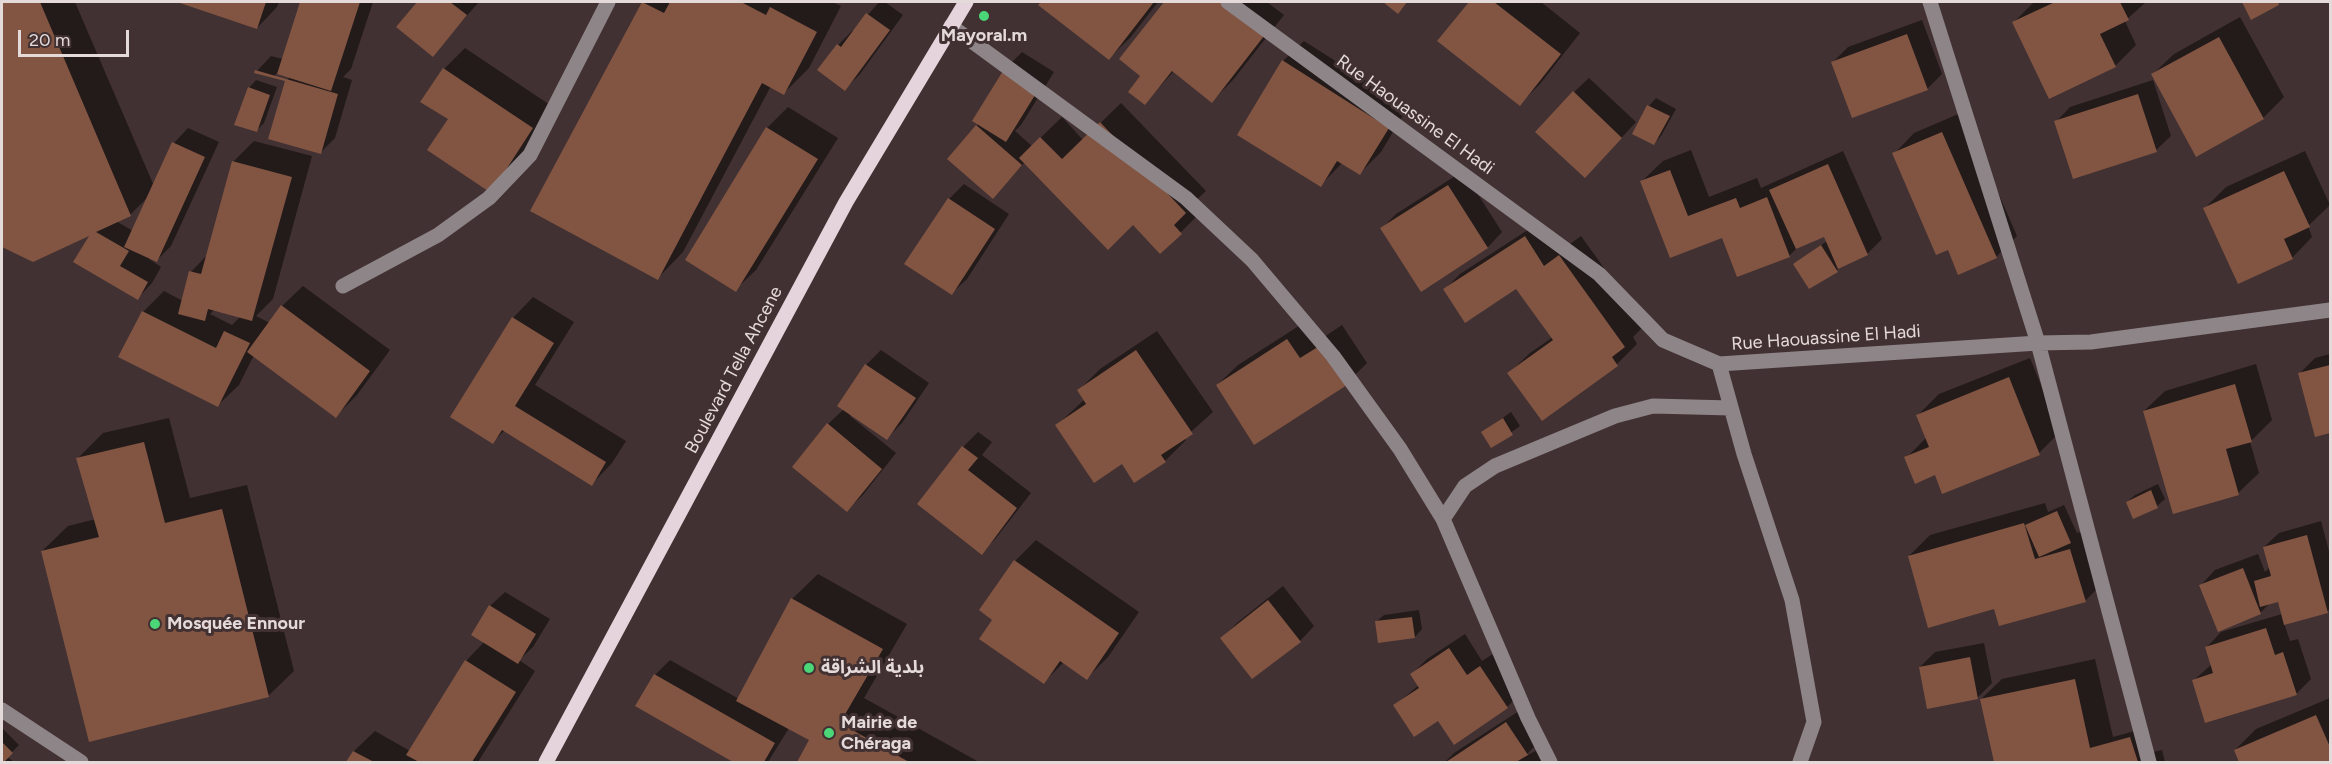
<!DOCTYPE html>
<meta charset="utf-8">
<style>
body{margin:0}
#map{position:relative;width:2332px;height:764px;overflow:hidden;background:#423132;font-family:Figtree,sans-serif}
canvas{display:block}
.frame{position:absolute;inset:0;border:3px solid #e5dada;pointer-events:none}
.scale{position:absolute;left:18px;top:30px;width:111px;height:27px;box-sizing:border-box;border:3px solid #e5dada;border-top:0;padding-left:8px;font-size:18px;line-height:21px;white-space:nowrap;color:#e5dada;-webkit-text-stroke:4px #423132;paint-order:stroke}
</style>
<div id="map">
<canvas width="2332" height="764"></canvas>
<div class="frame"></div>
<div class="scale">20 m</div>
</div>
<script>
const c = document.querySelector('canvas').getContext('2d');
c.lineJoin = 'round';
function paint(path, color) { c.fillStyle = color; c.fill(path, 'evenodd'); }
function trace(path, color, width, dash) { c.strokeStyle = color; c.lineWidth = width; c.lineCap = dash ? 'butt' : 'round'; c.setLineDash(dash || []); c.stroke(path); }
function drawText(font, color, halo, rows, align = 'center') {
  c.font = font + ' Figtree,"Noto Sans Arabic",sans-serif'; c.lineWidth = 6; c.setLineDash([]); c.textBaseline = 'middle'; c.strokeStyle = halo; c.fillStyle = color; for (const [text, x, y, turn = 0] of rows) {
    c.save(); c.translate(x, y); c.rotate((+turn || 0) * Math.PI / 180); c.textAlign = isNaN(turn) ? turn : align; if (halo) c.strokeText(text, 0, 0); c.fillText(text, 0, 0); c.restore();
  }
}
paint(new Path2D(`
 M2 2H75L154 186 174 143 188 128 219 142 171 246 157 260 150 257 149 259 161 267 152 283 138 298 93 232 33 261 2 246ZM149 196 133 231 116 221 130 215Z
 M181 2H279L277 7 257 28Z
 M302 2H373L351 69 343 77 352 80 335 138 320 153 287 80 290 77 277 73 273 77 257 71 271 56 283 59Z
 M419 2H479L432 55 398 27Z
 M644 2H832L841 6 809 68 784 93 771 86 683 252 658 278 532 210Z
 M879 2H885L903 15 860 74 845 89 819 70 838 45 853 30 854 31Z
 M1043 2H1158L1130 38 1109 58 1040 4Z
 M1166 2H1267L1284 15 1233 80 1212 101 1174 71 1145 103 1142 76 1121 59Z
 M1471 2H1541L1580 33 1540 84 1520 104 1440 41Z
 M2034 2H2146L2125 21 2136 45 2115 66 2014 22Z
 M2243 2H2280L2252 18Z
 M2240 17 2284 97 2263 118 2153 74 2174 54Z
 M1922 20 1942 74 1927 89 1833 62 1848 47Z
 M1304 41 1408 107 1381 152 1360 173 1342 163 1321 185 1283 61Z
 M465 48 553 107 512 170 491 191 450 119 444 69Z
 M1022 52 1054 72 1021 125 1015 131 1032 146 1062 117 1083 140 1121 103 1206 191 1193 203 1201 212 1161 252 1133 223 1025 162 993 197 949 159 979 123 1007 67Z
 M1589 78 1636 122 1599 162 1574 92Z
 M256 80 277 87 264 123 256 131 249 88Z
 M2153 80 2171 136 2156 150 2056 122 2070 107Z
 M1656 98 1676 109 1661 136 1654 143 1634 134 1649 106Z
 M788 107 838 138 756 270 735 290 687 260 767 128Z
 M1963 112 2017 236 1996 257 1894 154 1914 133Z
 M254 141 312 156 273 299 256 316 270 323 282 306 303 286 390 350 357 395 336 416 254 355 239 385 218 405 143 312 164 291 183 301 191 272 208 254 233 162ZM215 309 241 316 232 325 210 314Z
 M1691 150 1709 197 1757 178 1761 188 1843 151 1882 239 1867 254 1842 265 1837 270 1795 264 1827 241 1824 235 1799 246 1789 256 1723 236 1671 256 1642 181 1663 161Z
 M2305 151 2330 205 2308 226 2312 237 2292 258 2205 208 2226 187Z
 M1463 171 1502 232 1488 247 1421 290 1382 228 1396 214Z
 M964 184 1009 214 967 279 952 293 906 264 949 199Z
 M1540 222 1559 252 1581 236 1645 325 1633 337 1637 344 1617 364 1509 373 1530 353 1553 337 1517 287 1445 289 1460 274Z
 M533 297 574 322 535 385 626 441 612 463 592 484 505 430 493 442 513 318Z
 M1308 320 1321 339 1342 325 1367 363 1346 384 1217 385 1238 365Z
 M1157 331 1213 412 1184 438 1186 440 1165 461 1122 462 1057 425 1085 399 1079 390 1100 369Z
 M881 350 929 383 902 423 887 438 852 414 850 416 896 453 862 496 847 510 828 424 844 409 866 365Z
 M2330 354V432L2316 435 2300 373 2315 358Z
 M2030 358 2060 432 2039 453 1943 492 1936 473 1906 458 1927 437 1918 415 1939 394Z
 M2256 364 2272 420 2250 442 2259 473 2238 493 2144 411 2165 391Z
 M1511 412 1520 426 1492 446 1483 432Z
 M169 418 190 498 247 485 294 671 268 696 42 551 68 526 96 519 78 458 103 433Z
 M978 432 992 442 982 455 1031 493 996 538 981 553 919 504 963 447Z
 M2158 484 2165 499 2157 506 2127 502 2135 495Z
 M2045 503 2048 512 2064 505 2077 533 2091 529 2106 580 2085 601 1909 556 1930 535Z
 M2321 521 2330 555V608L2327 612 2284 623 2290 641 2298 639 2311 679 2296 694 2194 680 2212 664 2207 647 2221 632 2282 614 2279 600 2271 602 2260 613 2201 585 2215 570 2258 554 2265 572 2270 567 2264 547 2279 533Z
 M1036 540 1139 612 1108 657 1087 678 1064 662 1044 682 994 620 1015 561Z
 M818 574 907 624 864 698 979 762H799L811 740 789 728 768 762H736L637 705 655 675 670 660 739 699 792 599Z
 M1283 586 1314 626 1300 641 1222 638 1237 623Z
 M505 592 550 619 533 647 519 660 535 671 478 762H348L354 751 375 731 410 751 466 661 485 641 490 606Z
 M1419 610 1422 629 1415 637 1376 622 1384 615Z
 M1465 634 1482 661 1496 652 1522 692 1507 707 1454 743 1439 719 1395 705 1419 685 1412 674 1427 659Z
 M1984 643 1992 683 1977 698 1920 667 1935 652Z
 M2095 659 2113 737 2138 730 2144 754 2162 750 2165 762H1996L1981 699 2002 679Z
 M2330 698V762H2241L2235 750 2256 729Z
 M1522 709 1542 739 1524 757 1547 745 1557 762H1445L1454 753Z
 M2 728 19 745 7 757 14 762H2Z`), '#0007');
paint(new Path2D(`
 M2 2H40L131 216 96 232 129 251 120 266 148 282 138 300 73 262 89 236 33 262 2 247Z
 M177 2H266L257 29Z
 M300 2H360L331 91 277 74Z
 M417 2H450L467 15 433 57 396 27Z
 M642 2 664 13 670 2H741L766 15 770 7 817 32 784 95 762 83 658 280 530 211Z
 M1041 2H1154L1109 60 1038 5Z
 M1164 2H1221L1264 36 1212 103 1172 71 1145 105 1128 92 1140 76 1119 59Z
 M1383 2H1407L1398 14Z
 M1469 2H1494L1561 54 1520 106 1437 41Z
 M2055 2H2120L2129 20 2100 34 2116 67 2049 99 2012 22Z
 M2242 2H2278L2279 5 2251 20Z
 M866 13 890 30 845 91 817 70 837 44 841 47Z
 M1907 34 1928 90 1852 118 1831 62Z
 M2219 37 2264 119 2196 157 2151 74Z
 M1282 60 1389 128 1360 175 1337 161 1321 187 1237 135Z
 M1006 66 1040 87 1006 142 972 121Z
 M443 68 533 128 491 193 427 150 448 119 420 102Z
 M255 70 338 94 321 154 268 139 285 81 254 73Z
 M248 87 270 95 257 132 234 125Z
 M1573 91 1622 138 1585 178 1535 132Z
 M2138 94 2157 152 2073 179 2054 121Z
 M1647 105 1670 116 1654 145 1632 134Z
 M1100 122 1186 213 1174 225 1182 234 1160 254 1133 225 1108 250 1019 158 1040 137 1062 159Z
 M976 125 1022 165 993 199 947 159Z
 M766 127 818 159 736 292 685 260Z
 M1942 132 1997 258 1958 275 1948 250 1936 255 1892 153Z
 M172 142 205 157 157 262 124 247Z
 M232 161 292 177 252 321 208 309 205 321 178 314 189 271 201 274Z
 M1828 164 1868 255 1838 269 1824 237 1796 249 1769 190Z
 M1670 170 1688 216 1736 198 1740 208 1767 197 1790 257 1737 277 1722 238 1670 258 1640 181Z
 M2284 171 2310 227 2284 239 2293 259 2238 284 2203 208Z
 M1448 185 1488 248 1421 292 1380 228Z
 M948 198 995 229 952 295 904 264Z
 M1525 236 1544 266 1559 255 1625 347 1612 357 1618 366 1542 421 1507 373 1553 340 1516 289 1465 323 1443 289Z
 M1821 245 1838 272 1809 289 1793 264Z
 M281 305 370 371 336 418 247 352Z
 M142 311 216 348 224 331 250 343 218 407 118 357Z
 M512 317 554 343 515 406 606 462 592 486 502 430 493 444 450 417Z
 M1287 339 1300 358 1321 345 1347 385 1254 445 1216 385Z
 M1136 350 1193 434 1161 455 1166 462 1134 483 1122 464 1094 483 1055 425 1086 404 1077 390Z
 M865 364 916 398 887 440 837 406Z
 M2330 365V433L2315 437 2298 373Z
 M2009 377 2040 455 1942 494 1935 475 1915 484 1904 457 1929 447 1916 415Z
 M2235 384 2252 442 2226 449 2239 495 2173 514 2143 411Z
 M1503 418 1513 435 1491 448 1481 432Z
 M827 423 882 469 847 512 792 467Z
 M144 442 165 523 222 509 269 697 89 742 41 551 99 537 76 458Z
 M962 446 978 458 968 470 1017 508 982 555 917 504Z
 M2151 490 2158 508 2133 519 2126 502Z
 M2057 511 2071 543 2039 557 2025 525Z
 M2024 523 2035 559 2070 549 2086 602 1999 626 1994 609 1928 628 1908 556Z
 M2307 535 2328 613 2284 625 2278 602 2260 607 2254 581 2271 576 2263 547Z
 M1014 560 1119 633 1087 680 1060 661 1044 684 979 639 992 620 979 610Z
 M2243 568 2261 614 2218 632 2199 585Z
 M791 598 883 649 840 723 909 762H797L809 740 736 701Z
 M1268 600 1301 642 1252 679 1220 638Z
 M489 605 536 634 518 664 471 635Z
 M1412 617 1415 638 1378 643 1375 621Z
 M2266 628 2275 655 2283 652 2297 695 2205 723 2192 680 2213 673 2205 647Z
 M1449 648 1467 675 1480 666 1508 708 1454 745 1438 721 1414 737 1393 705 1419 688 1410 674Z
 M1970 657 1978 699 1927 709 1919 667Z
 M465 660 516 692 472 762H419L406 755Z
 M654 674 775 743 764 762H733L635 706Z
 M2075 679 2090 748 2130 737 2138 762H1994L1980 699Z
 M2316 715 2330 747V762H2239L2234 750Z
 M1506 722 1528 755 1516 762H1446Z
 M2 742 13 753 4 762H2Z
 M353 751 374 762H346Z`), '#825542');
trace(new Path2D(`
 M1228 2 1599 274 1663 340 1719 364 2038 343 2091 342 2330 310
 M1930 2 2038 343 2149 762
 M951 26 1186 198 1252 260 1333 356 1400 449 1443 519 1528 718 1550 762
 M343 286 438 235 489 198 530 155 608 2
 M1719 364 1744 454 1792 600 1814 722 1800 762
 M1443 519 1465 486 1495 466 1615 416 1653 406 1731 408
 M2 710 81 762`), '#8e8589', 15);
trace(new Path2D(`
 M546 762 846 202 966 2`), '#e5d4db', 15);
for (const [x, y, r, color] of [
 [984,16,6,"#4bd677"],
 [155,624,6,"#4bd677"],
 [809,668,6,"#4bd677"],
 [829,733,6,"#4bd677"]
]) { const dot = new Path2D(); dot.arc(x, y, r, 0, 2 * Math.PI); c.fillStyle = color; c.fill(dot); trace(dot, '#423132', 2); }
drawText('bold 18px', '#e5dada', '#423132', [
 ["Mayoral.m",984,36,"center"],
 ["Mosquée Ennour",167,624],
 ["بلدية الشراقة",821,668],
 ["Mairie de",841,723],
 ["Chéraga",841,744]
], 'left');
drawText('18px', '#e5dada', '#423132', [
 ["Rue Haouassine El Hadi",1415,115,36],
 ["Rue Haouassine El Hadi",1826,338,-4],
 ["Boulevard Tella Ahcene",734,370,-62]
]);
</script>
